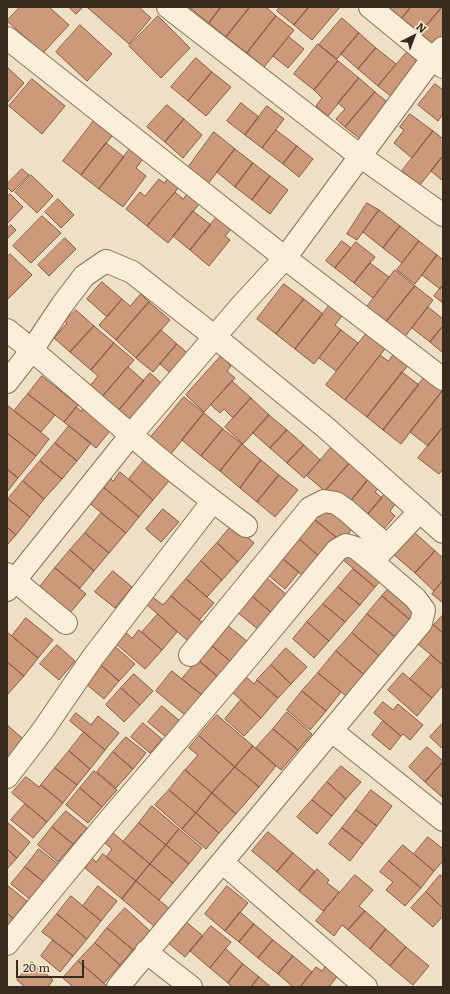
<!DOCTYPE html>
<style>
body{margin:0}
#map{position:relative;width:450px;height:994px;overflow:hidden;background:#eee0c4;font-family:Literata,serif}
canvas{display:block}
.frame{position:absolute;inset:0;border:8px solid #392a1e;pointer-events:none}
.north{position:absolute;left:394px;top:16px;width:40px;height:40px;-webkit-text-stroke:3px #f5ebd4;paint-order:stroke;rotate:42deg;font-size:11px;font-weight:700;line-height:16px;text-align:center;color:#392a1e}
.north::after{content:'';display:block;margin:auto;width:14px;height:18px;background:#392a1e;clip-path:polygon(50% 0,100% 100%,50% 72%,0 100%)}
.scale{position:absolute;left:16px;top:960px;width:68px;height:18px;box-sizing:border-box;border:2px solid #392a1e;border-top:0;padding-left:5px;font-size:12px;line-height:14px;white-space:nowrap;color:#392a1e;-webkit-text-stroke:3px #f5ebd4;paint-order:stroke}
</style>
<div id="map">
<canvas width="450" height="994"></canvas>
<div class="frame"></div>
<div class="north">N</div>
<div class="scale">20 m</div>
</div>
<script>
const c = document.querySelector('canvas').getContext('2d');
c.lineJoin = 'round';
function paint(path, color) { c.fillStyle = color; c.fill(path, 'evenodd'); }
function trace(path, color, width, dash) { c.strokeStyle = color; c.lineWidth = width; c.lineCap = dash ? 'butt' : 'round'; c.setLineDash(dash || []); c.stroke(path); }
const building = new Path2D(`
 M20 7H49L69 25 43 53 7 21Z
 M69 7H83L76 14Z
 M89 7H139L151 18 129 44 88 8Z
 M191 7H221L209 23 190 8Z
 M221 7H250L226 37 209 23Z
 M250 7H266L276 16 247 53 226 37Z
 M280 7H309L294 25 277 11Z
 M309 7H340L312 40 294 25Z
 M389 7H411L402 18Z
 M411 7H442L420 33 402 18Z
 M442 7H443V44L439 49 420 33Z
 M158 16 190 48 161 78 129 46Z
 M276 16 294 30 264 67 247 53Z
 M342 18 359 33 337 59 319 45Z
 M80 25 112 54 87 81 56 52Z
 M359 33 376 48 358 69 341 54Z
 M289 37 304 49 288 68 273 56Z
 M318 44 338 61 314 90 294 74Z
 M376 48 396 64 378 86 358 69Z
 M407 52 417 61 407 73 415 79 397 101 378 86Z
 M196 58 212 72 188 101 171 87Z
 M338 61 359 78 328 116 316 106 322 98 314 90Z
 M7 67 24 83 7 103Z
 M212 72 231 87 206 116 188 101Z
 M359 78 375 92 345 127 336 119 345 109 338 103Z
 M32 79 65 106 42 134 9 106Z
 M435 84 443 90V114L438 121 418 105Z
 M375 92 392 106 363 141 345 127Z
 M241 103 259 117 245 135 227 121Z
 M167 105 184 119 165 142 147 127Z
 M267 106 284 119 262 148 245 135Z
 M410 114 433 131 412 158 394 143 404 130 400 127Z
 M96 118 115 132 81 175 63 161Z
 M184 119 202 135 183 158 165 142Z
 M276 130 297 146 283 164 262 148Z
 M433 131 443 139V156L420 185 402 171Z
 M214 132 235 149 207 185 187 169Z
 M106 143 124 157 99 189 81 175Z
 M132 146 145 156 136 168 146 176 123 207 99 189Z
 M297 146 313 159 299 177 283 164Z
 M235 149 253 163 235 187 217 172Z
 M443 156V181L431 171Z
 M253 163 270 176 252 200 235 187Z
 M22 169 29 175 12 192 7 187V184Z
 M172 173 183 182 147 226 126 209 140 192 145 196 159 179 164 183Z
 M31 175 53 196 37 213 15 192Z
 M270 176 288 190 270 214 252 200Z
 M191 189 203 199 168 243 147 226 175 192 183 199Z
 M10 194 23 207 7 224V197Z
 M58 199 74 215 61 228 45 212Z
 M367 203 379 210 357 240 347 234Z
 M379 210 400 226 383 248 363 232Z
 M193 211 211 225 190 250 173 236Z
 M220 213 235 225 225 236 230 240 209 266 190 250Z
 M42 216 61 233 31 263 13 246Z
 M11 225 16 230 7 239V229Z
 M400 226 419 241 402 263 383 248Z
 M65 238 76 249 49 276 38 265Z
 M342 241 351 248 335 268 326 261Z
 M419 241 437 255 415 284 397 270Z
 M356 242 375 257 354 283 335 268Z
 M10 254 32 275 7 300V257Z
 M437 255 443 260V285L440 289 422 275Z
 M370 263 389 277 373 298 354 283Z
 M395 270 415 286 385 323 366 308Z
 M102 282 122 299 107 317 87 299Z
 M284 284 304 299 276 334 257 319Z
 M443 285V303L434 296Z
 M415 286 433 300 404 338 385 323Z
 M141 294 149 302 116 340 99 325 122 299 130 306Z
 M304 299 323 314 295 349 276 334Z
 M149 302 170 320 136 358 116 340Z
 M332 302 345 312 335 325 341 330 314 364 295 349Z
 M428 307 443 319V326L430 342 412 328Z
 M76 310 94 326 70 352 54 338 67 323 65 321Z
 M94 326 114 343 91 370 70 352Z
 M443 326V353L430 342Z
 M161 330 177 344 153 372 136 358Z
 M341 330 358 343 336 371 319 358Z
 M369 330 388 345 345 400 326 385Z
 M114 343 134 360 102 397 89 387 98 376 91 370Z
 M177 344 194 359 177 379 160 364Z
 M395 353 409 364 367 417 345 400 380 355 388 361Z
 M221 356 231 366 227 371 235 378 204 412 186 395Z
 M128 367 144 381 118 411 102 397Z
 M402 372 419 385 383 430 367 417Z
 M150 373 168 389 136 427 118 411Z
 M426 375 443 389V390L401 444 383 430Z
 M42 376 78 405 64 422 28 394Z
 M232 381 251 398 233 418 224 409 220 413 211 405Z
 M443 390V427L428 446 410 432Z
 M28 394 55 415 41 432 14 411Z
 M184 397 204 413 170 455 150 438Z
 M251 398 269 415 243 444 225 427Z
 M87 404 114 426 96 448 64 422 76 407 81 411Z
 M7 405 49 439 36 456 7 433Z
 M204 413 223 429 201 456 182 440Z
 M269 415 287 430 270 448 253 433Z
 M69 426 91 443 77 461 55 443Z
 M443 427V469L439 474 418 458Z
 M223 429 242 444 220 471 201 456Z
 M287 430 304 445 287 463 270 448Z
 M7 433 36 456 18 478 7 469Z
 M55 443 77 461 62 479 40 461Z
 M335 443 353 459 325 491 307 476Z
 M242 444 261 460 240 488 220 471Z
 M304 445 320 460 304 478 287 463Z
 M149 454 174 475 153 500 129 479Z
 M353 459 372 475 345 508 325 491Z
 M261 460 279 475 257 502 240 488Z
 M40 461 62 479 44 499 23 481Z
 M7 469 18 478 7 492Z
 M120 472 153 500 139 517 101 485 108 476 113 481Z
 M279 475 298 490 275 517 257 502Z
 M372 475 382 484 375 492 382 498 361 522 345 508Z
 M23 481 44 499 30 517 8 499Z
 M101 485 139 517 126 533 87 501Z
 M388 490 399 499 390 511 395 516 378 536 361 522Z
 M8 499 30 517 16 535 7 527V501Z
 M327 503 354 526 342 542 314 519Z
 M163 509 179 522 161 542 146 529Z
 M101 513 126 533 109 553 85 533Z
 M314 519 342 542 325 561 298 538Z
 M233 524 254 543 238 562 217 543Z
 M7 527 16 535 7 545Z
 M413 531 435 551 415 573 393 554Z
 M85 533 109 553 94 571 70 550Z
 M294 535 325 561 309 581 278 555Z
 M217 543 238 562 222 580 201 561Z
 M70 550 94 571 80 588 55 568Z
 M349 550 382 579 375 587 342 559Z
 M435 551 443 558V580L434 591 415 573Z
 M282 558 299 572 285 589 268 575Z
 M201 561 222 580 207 597 186 579Z
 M55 568 86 594 69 614 38 589Z
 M353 569 375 587 360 605 338 587Z
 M113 571 132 587 115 608 95 592Z
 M261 573 293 600 278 618 246 591Z
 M186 579 214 603 199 620 171 596Z
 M443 581V603L432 594Z
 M338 587 360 605 345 622 323 604Z
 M389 588 422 616 415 624 382 596Z
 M246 591 278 618 264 634 232 608Z
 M151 596 163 605 171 596 203 623 188 641 145 603Z
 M382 596 415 624 400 641 367 614Z
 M323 604 345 622 329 641 307 622Z
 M158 614 177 632 162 650 142 632Z
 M367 614 400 641 384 660 352 633Z
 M443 615V633L434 625Z
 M26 618 53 640 38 658 12 636Z
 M307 622 329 641 314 658 293 639Z
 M227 625 253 646 236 666 211 645Z
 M434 625 443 633V665L418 644Z
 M139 630 162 650 145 669 114 642 124 631 132 638Z
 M7 632 38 658 24 676 7 662Z
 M352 633 384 660 369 679 336 651Z
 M110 642 135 664 119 681 95 660Z
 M57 645 75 661 59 680 40 664Z
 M211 645 236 666 223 681 198 660Z
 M286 648 307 667 291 684 271 665Z
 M336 651 369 679 351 700 318 673Z
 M431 655 443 665V685L432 698 410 679Z
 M95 660 119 681 104 699 79 678Z
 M198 660 223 681 208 700 182 679Z
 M7 662 24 676 7 695Z
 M271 665 291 684 278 698 257 680Z
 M172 671 208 700 191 720 156 691Z
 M318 673 341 692 326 711 302 691Z
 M403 673 432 698 417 716 388 690Z
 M134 674 153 691 140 705 121 688Z
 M245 676 254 684 257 680 278 698 261 718 231 691Z
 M121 688 140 705 124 722 106 705Z
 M302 691 326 711 310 730 287 710Z
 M241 700 261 718 244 736 225 719Z
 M383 702 393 710 398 704 423 725 410 740 403 734 401 736 374 713Z
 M162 706 181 722 167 738 148 722Z
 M287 712 312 734 298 750 273 729Z
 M76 713 91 725 98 716 119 733 105 750 70 721Z
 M217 715 253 746 235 767 199 736Z
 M383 721 401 736 390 750 372 735Z
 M143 723 162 739 150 753 131 737Z
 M443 723V749L430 737Z
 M7 725 28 743 12 761 7 756Z
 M273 729 298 750 281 770 256 748Z
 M84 732 105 750 90 769 69 751Z
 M199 736 235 767 212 793 185 770 198 755 189 748Z
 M126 737 146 753 133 769 113 752Z
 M253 746 276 766 259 787 235 767Z
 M427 747 443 761V762L425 782 409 767Z
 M69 751 90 769 77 785 55 768Z
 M113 752 133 769 116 788 97 772Z
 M443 762V795L442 797 425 782Z
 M341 766 361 782 346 799 327 782Z
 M235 767 259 787 236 814 212 793Z
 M55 768 77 785 63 803 41 785Z
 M185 770 212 793 196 813 169 790Z
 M94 771 117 790 102 807 80 788Z
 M26 777 39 787 41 785 63 803 47 822 12 793Z
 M327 782 346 799 332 816 312 800Z
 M80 788 102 807 88 823 66 805Z
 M169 790 196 813 182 829 155 805Z
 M371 790 392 806 377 826 356 810Z
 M212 793 236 814 219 833 196 813Z
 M312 800 332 816 317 834 297 817Z
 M25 804 47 822 33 838 11 820Z
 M152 806 179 829 166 845 139 823Z
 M356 810 377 826 363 844 342 828Z
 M66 811 87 828 73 844 52 827Z
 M196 813 219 833 206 849 182 829Z
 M7 822 30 842 17 858 7 849Z
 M139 823 166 845 150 864 123 842Z
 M52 827 73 844 58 862 38 845Z
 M342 828 363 844 350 861 329 844Z
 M179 829 202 848 189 864 166 845Z
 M268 832 293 853 277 872 252 851Z
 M113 833 150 864 136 881 106 857 112 849 105 843Z
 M428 837 443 849V861L434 871 414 854Z
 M166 845 189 864 173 883 150 864Z
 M403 845 434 871 421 888 389 861Z
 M7 849 17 858 7 869Z
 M39 849 59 865 45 883 25 867Z
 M293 853 315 872 299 891 277 872Z
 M103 854 136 881 122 899 85 868 92 858 96 862Z
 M389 861 421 888 405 906 386 890 393 882 380 872Z
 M150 864 173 883 159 900 136 881Z
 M25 867 45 883 31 900 11 884Z
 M317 869 329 880 327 883 339 892 323 911 299 891Z
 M355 875 373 890 359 906 365 911 348 930 342 925 334 936 316 921Z
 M440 875 443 877V908L426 892Z
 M136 881 170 909 155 927 122 899Z
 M7 885 33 906 19 924 7 913Z
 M98 886 117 901 101 921 83 906Z
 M227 886 248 903 225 931 205 914Z
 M426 892 443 908V916L433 927 411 908Z
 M71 896 101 921 87 939 57 914Z
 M125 908 150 931 133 950 107 928Z
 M365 911 386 929 370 949 348 930Z
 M240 912 254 924 239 942 225 931Z
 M7 913 19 924 7 939Z
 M57 914 87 939 73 956 42 932Z
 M185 921 203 936 185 957 167 942Z
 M254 924 273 940 258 958 239 942Z
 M211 926 231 942 210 968 190 951Z
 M107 928 133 950 120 965 95 943Z
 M386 929 406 947 390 966 370 949Z
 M53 940 73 956 60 972 41 956Z
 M273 940 293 956 278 974 258 958Z
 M95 943 120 965 104 983 78 961Z
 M406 947 429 966 413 985 390 966Z
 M226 949 243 964 228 983 210 968Z
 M293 956 312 972 300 987H293L278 974Z
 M78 961 108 987H73L63 978Z
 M32 962 53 980 48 987H25L17 980Z
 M243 964 259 977 251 987H232L228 983Z
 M327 964 339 974 329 987H300L316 967 322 971Z
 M259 977 271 987H251Z`);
paint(building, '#cc997a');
trace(building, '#885a40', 1);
const minor = new Path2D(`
 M168 7 360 156 443 215
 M370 7 443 67
 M7 38 285 258 443 379
 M7 330C49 363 89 400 130 434 167 466 207 497 246 526
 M7 382 32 350 62 305 84 276 106 261 132 272 215 337 325 427 443 532
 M7 574 66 623
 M7 590 131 435 241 306 285 258 432 59 443 48
 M190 655 310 508 324 501 336 503 346 510 387 546 420 511
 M332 731 443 820
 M7 777 43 730 93 657 213 501
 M222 862 366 987
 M7 944 104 826 245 661 337 550 346 545 356 548 372 561
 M146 952 191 987
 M118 987 222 862 421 623 424 610 415 598 372 561 387 546`);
trace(minor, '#89715a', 24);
trace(minor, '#f9eed7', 22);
</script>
